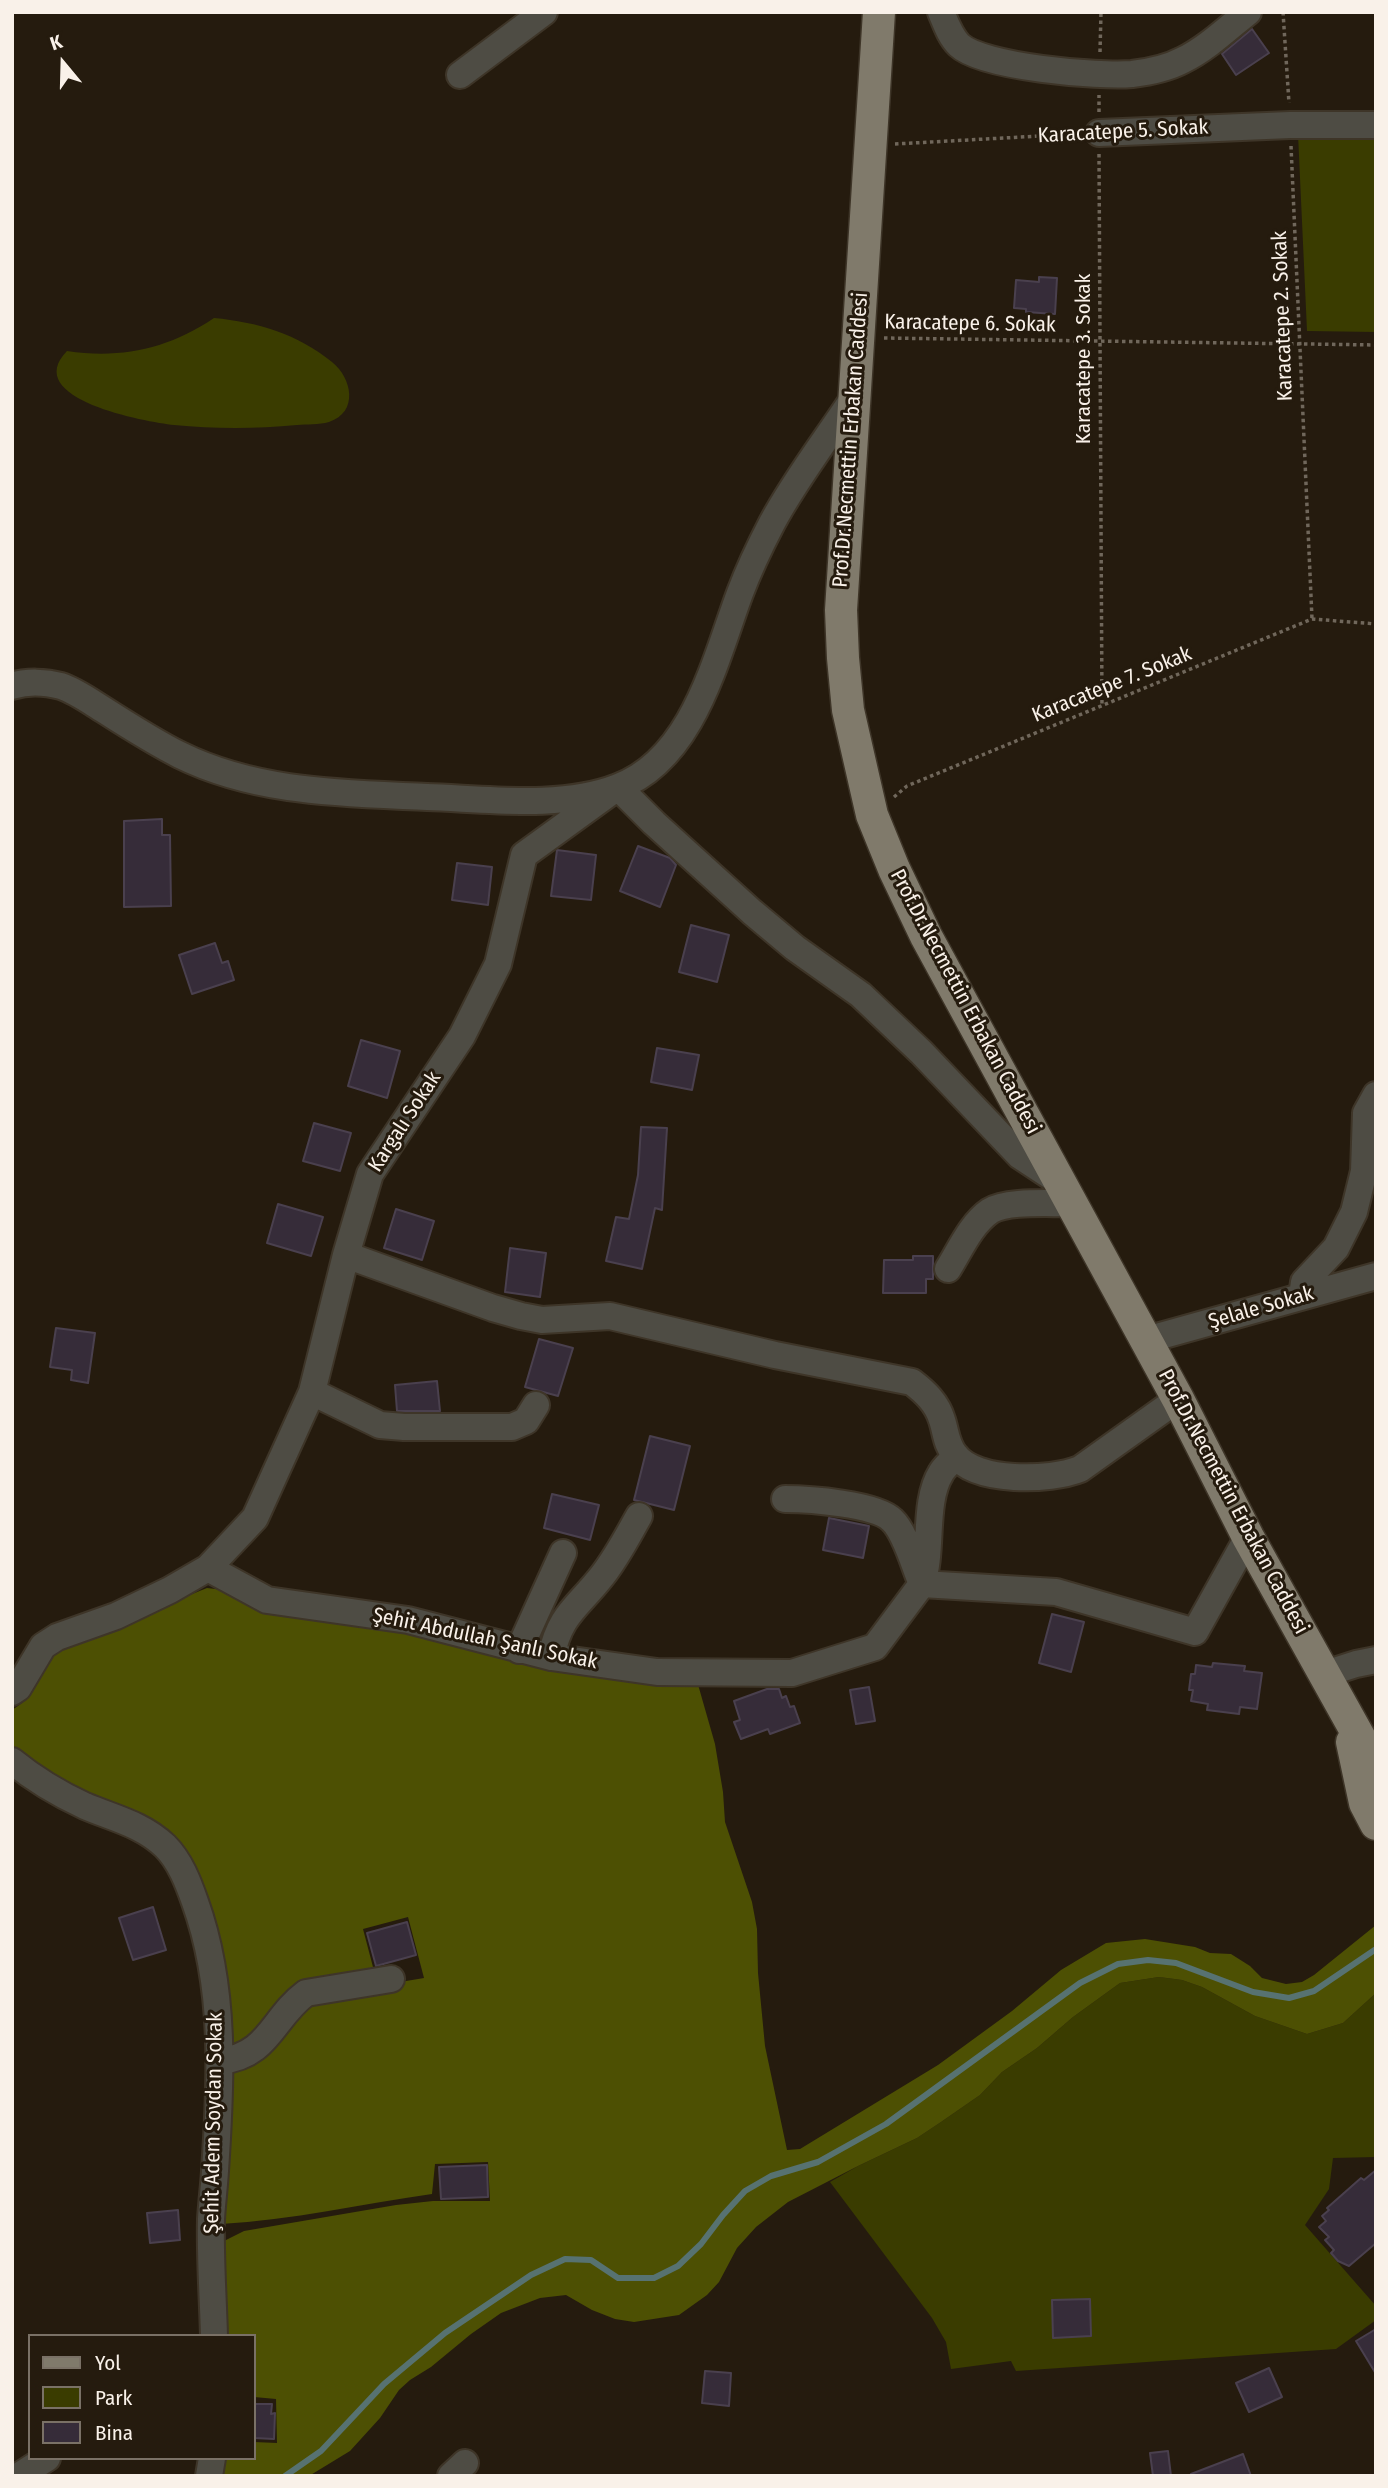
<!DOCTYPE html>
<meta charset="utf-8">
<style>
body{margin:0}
#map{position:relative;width:1388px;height:2488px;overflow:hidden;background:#251b0e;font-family:"Fira Sans Condensed",sans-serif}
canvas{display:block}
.frame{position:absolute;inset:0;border:14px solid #f9f1e9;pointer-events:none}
.legend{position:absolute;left:28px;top:2334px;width:228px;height:126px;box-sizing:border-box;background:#251b0e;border:2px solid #7a7166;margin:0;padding:9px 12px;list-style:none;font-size:21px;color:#f9f1e9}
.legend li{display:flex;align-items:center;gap:14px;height:35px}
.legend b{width:35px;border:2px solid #7a7166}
.north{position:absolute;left:28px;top:28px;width:70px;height:70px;-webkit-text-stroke:5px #251b0e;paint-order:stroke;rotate:341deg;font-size:19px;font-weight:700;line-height:28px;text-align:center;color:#f9f1e9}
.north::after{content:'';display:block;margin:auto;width:24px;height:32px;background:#f9f1e9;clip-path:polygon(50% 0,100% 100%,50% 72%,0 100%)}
</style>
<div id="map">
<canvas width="1388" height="2488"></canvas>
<div class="frame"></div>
<ul class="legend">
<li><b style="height:9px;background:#807a6b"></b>Yol</li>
<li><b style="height:19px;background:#3a3c00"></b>Park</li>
<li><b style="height:19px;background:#362c39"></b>Bina</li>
</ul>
<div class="north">K</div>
</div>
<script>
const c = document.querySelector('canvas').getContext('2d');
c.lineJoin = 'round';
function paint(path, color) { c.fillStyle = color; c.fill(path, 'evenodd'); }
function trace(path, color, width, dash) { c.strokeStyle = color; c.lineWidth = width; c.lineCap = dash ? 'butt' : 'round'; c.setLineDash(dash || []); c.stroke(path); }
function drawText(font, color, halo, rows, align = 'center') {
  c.font = font + ' "Fira Sans Condensed",sans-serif'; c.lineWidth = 6; c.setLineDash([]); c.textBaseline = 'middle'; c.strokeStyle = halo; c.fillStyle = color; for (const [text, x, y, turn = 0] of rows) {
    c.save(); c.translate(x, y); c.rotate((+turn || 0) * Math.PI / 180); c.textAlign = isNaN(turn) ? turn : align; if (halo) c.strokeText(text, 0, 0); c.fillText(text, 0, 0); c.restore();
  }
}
paint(new Path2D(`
 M1298 134H1376V332L1307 331Z
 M214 318C257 322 298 334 332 362 352 378 359 412 329 422 319 425 307 424 297 425 256 429 214 429 174 425 146 422 20 399 67 351 121 359 168 349 214 318Z
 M1159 1977 1182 1980 1202 1987 1255 2016 1307 2034 1343 2023 1376 1993V2157L1333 2158 1329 2189 1305 2225 1376 2306V2320L1336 2349 1016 2371 1011 2361 951 2369 946 2342 932 2318 830 2182 858 2166 917 2138 941 2122 980 2095 1002 2072 1037 2048 1073 2017 1120 1983Z`), '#3a3c00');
paint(new Path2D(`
 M207 1588 224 1590 250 1606 272 1615 381 1623 564 1669 612 1676 697 1681 715 1744 723 1792 725 1822 752 1902 757 1929 758 1973 765 2046 787 2150 800 2149 938 2065 1012 2011 1061 1970 1106 1943 1145 1939 1195 1947 1210 1953 1231 1954 1250 1966 1262 1978 1286 1984 1302 1982 1314 1975 1376 1925V1993L1343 2023 1307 2034 1255 2016 1202 1987 1182 1980 1159 1977 1120 1983 1073 2017 1037 2048 1002 2072 980 2095 941 2122 917 2138 858 2166 788 2202 756 2227 737 2248 719 2282 707 2295 679 2315 634 2322 615 2319 592 2310 566 2295 540 2298 501 2313 471 2334 431 2367 410 2380 399 2390 380 2418 350 2451 309 2476H223L224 2458H254V2442L277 2443 276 2399 254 2397V2336H228L222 2242 244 2231 396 2205 433 2201H490L488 2162 435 2164 432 2194C362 2204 292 2220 221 2224L230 2066 243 2063 264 2047 278 2034 290 2015 311 1997 424 1978 408 1917 363 1929 373 1967 353 1976 310 1984 301 1989C278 2011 268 2040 237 2053L232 2051C228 2038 232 2023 231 2009 226 1956 206 1856 158 1826 134 1811 104 1805 79 1794 54 1784 33 1766 12 1750V1710C40 1694 41 1664 62 1648 74 1640 90 1638 103 1634 139 1621 172 1601 207 1588Z`), '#4d5003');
trace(new Path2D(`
 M285 2476 321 2451 384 2384 445 2333 531 2275 565 2259 591 2260 618 2278H654L678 2266 701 2244 723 2215 745 2191 771 2176 818 2162 886 2124 1080 1983 1118 1964 1148 1960 1176 1963 1253 1992 1289 1998 1314 1991 1376 1949`), '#577271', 6);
const building = new Path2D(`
 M1252 29 1269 53 1236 75 1222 54Z
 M1039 277 1057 278 1055 314 1026 312V309L1014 308 1016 280 1039 282Z
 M162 819V835H170L171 906 124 907V821Z
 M638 846 670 858 676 865 660 907 620 891Z
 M557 850 596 855 591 900 551 896Z
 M457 863 492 867 488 905 452 900Z
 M691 925 729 935 717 982 679 972Z
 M215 943 222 963 228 961 234 980 192 994 179 955Z
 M361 1040 400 1051 387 1098 348 1086Z
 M657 1048 699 1055 692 1090 651 1082Z
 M314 1123 351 1133 340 1171 303 1161Z
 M641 1127 667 1128 662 1210 655 1208 642 1269 606 1261 616 1217 629 1219 638 1175Z
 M278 1204 323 1217 311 1256 267 1243Z
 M396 1209 434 1221 422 1260 384 1248Z
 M510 1248 546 1253 540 1297 505 1292Z
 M913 1256H933V1279H926V1293H883L884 1260H913Z
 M56 1328 95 1333 88 1383 71 1380 72 1370 50 1367Z
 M539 1339 573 1348 558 1396 525 1387Z
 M437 1381 440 1411H397L395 1385Z
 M650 1436 690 1446 674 1510 634 1500Z
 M552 1494 599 1505 590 1540 544 1528Z
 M829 1518 869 1526 863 1558 823 1550Z
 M1052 1614 1084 1622 1071 1672 1039 1663Z
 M1213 1663 1245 1666 1244 1671 1262 1673 1257 1709 1240 1707 1239 1714 1207 1710 1208 1704 1191 1701 1193 1690H1189L1191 1674H1195L1196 1665 1212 1667Z
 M869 1687 875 1721 856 1724 850 1690Z
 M767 1689H779L782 1698 786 1696 790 1707 794 1706 800 1723 770 1734 768 1729 741 1739 734 1722 740 1720 734 1701Z
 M153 1907 166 1950 133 1960 119 1918Z
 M407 1922 416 1955 376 1966 367 1933Z
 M487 2165 488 2197 441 2199 439 2167Z
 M1376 2170V2243L1349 2266 1338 2261 1331 2253 1334 2250 1325 2240 1329 2237 1319 2227 1326 2221 1322 2216 1329 2210 1327 2208 1361 2178 1364 2180Z
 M178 2210 180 2240 150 2243 147 2213Z
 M1090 2299 1091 2336 1053 2338 1052 2300Z
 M1376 2329V2374L1356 2341Z
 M1269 2368 1282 2397 1249 2412 1236 2383Z
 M705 2371 731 2373 729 2406 702 2403Z
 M254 2404H272L271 2414 275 2413 274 2439 254 2438Z
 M1168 2451 1171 2476H1153L1150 2453Z
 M1243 2454 1251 2476H1191V2474Z`);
paint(building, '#362c39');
trace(building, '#4a404e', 2);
const minor = new Path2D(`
 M941 12C946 24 950 36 959 45 982 67 1099 77 1132 74 1149 72 1168 68 1183 60 1206 49 1228 28 1248 12
 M460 75 544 12
 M1099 133 1290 125H1376
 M12 686C27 681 46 682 61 686 76 691 91 702 104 710 129 726 154 742 180 755 257 793 343 793 427 797 487 799 562 809 618 787 693 759 715 660 740 593 749 569 760 546 772 523 795 480 826 440 853 399
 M618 787 654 823 752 912 795 948 861 995 921 1052 1020 1156 1061 1183
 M346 1255 493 1308 521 1316 542 1320 610 1316 775 1355 912 1382C925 1392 937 1403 942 1420 946 1432 946 1444 955 1455 976 1483 1050 1481 1080 1469L1178 1399
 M948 1269C960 1250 971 1224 990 1211 1008 1200 1051 1204 1072 1203
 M1302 1296 1304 1282 1336 1248 1354 1212 1364 1171 1366 1113 1376 1095
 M1146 1340 1376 1276
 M312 1392 380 1425 404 1427H512L526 1421 536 1405
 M785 1499C809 1499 876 1504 892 1520 906 1533 914 1566 922 1584
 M208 1568 255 1518 312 1392 346 1255 370 1174 462 1036 498 964 524 855 608 794
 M922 1583C933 1551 923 1502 941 1473 944 1467 951 1462 956 1456
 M519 1650 563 1553
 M551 1657C560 1614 577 1608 602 1576 617 1557 627 1537 639 1516
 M1325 1674 1356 1664 1376 1660
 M12 1692 18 1688 43 1646 57 1637 116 1616 170 1590 208 1568 267 1600 408 1620 551 1657 657 1672 792 1673 875 1647 922 1584 1056 1592 1195 1632 1248 1537
 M12 1761C34 1779 59 1794 85 1806 113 1818 142 1824 165 1846 180 1861 188 1882 195 1902 226 1988 221 2081 215 2171 214 2187 212 2203 211 2219 210 2258 213 2297 214 2336
 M220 2061C269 2056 272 2018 306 1993L391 1979
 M19 2476 47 2458
 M209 2476 212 2458
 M451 2476 465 2463`);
const major = new Path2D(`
 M879 12 841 610 843 658 848 710 872 815 894 869 926 936 1178 1399 1248 1537 1376 1767
 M1352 1742 1365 1803 1376 1824`);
trace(minor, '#3e3528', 30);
trace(major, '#3e3528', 35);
trace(new Path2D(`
 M1283 12 1289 103
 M1100 52 1101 12
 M1099 112V95
 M895 144 1076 134
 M1291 146 1312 619
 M1099 154 1102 706
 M884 338 1376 345
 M894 797 907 786 1312 619 1376 624`), '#70675b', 3.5, [3.5, 3.5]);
trace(minor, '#4e4c44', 26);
trace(major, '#807a6b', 32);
drawText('21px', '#f9f1e9', '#251b0e', [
 ["Karacatepe 5. Sokak",1123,132,-3],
 ["Karacatepe 2. Sokak",1283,316,-92],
 ["Karacatepe 6. Sokak",970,324,1],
 ["Karacatepe 3. Sokak",1084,359,-90],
 ["Prof.Dr.Necmettin Erbakan Caddesi",851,440,-86],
 ["Karacatepe 7. Sokak",1112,685,-22],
 ["Prof.Dr.Necmettin Erbakan Caddesi",965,1002,62],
 ["Kargalı Sokak",405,1122,-57],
 ["Şelale Sokak",1261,1308,-16],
 ["Prof.Dr.Necmettin Erbakan Caddesi",1233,1502,62],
 ["Şehit Abdullah Şanlı Sokak",485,1639,12],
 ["Şehit Adem Soydan Sokak",214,2123,-89]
]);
</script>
